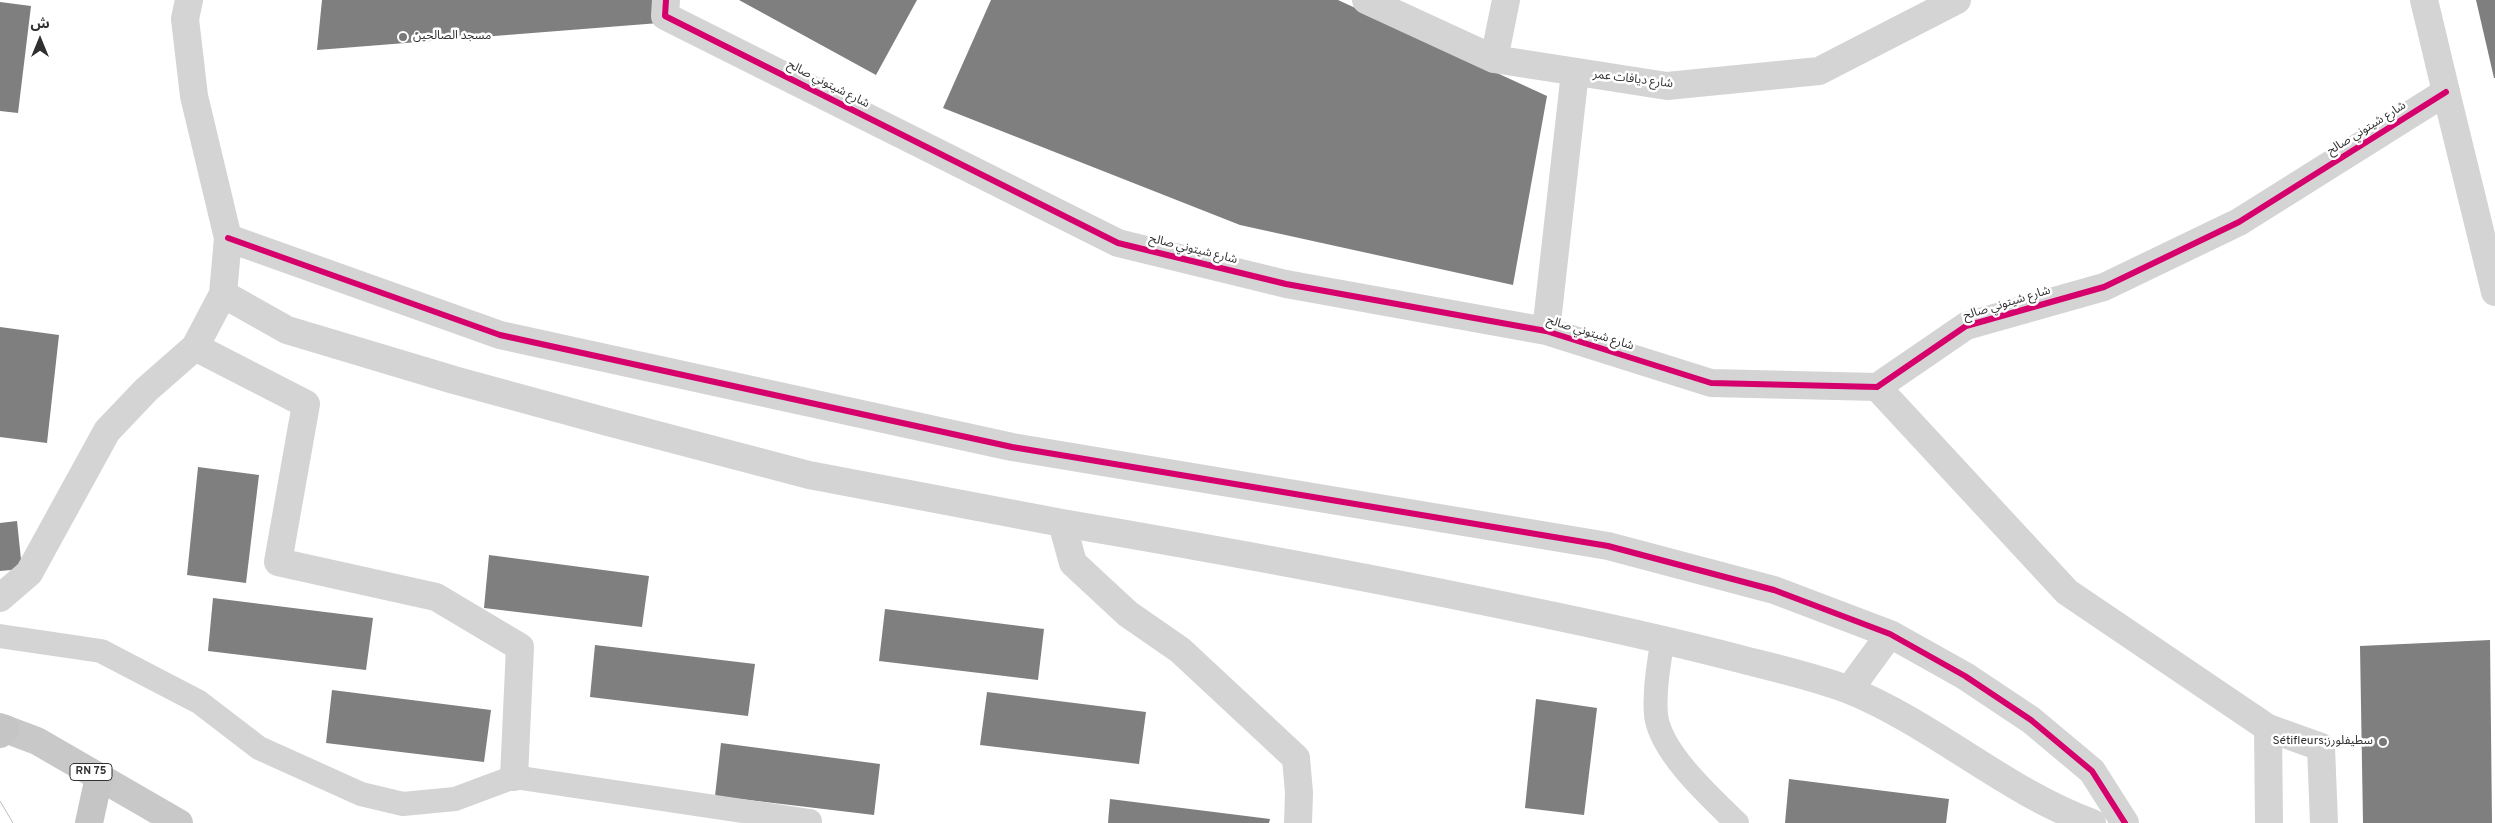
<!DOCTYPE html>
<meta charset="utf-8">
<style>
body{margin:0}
#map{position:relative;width:2495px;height:823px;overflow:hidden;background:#fff;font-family:Overpass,"Noto Sans Arabic",sans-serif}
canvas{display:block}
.north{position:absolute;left:15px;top:15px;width:50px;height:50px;-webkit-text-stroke:4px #fff;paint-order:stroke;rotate:0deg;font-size:14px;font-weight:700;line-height:20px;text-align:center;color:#303030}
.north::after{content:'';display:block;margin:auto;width:18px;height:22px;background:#303030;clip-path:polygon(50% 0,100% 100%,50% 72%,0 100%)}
</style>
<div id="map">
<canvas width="2495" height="823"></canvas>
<div class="north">ش</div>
</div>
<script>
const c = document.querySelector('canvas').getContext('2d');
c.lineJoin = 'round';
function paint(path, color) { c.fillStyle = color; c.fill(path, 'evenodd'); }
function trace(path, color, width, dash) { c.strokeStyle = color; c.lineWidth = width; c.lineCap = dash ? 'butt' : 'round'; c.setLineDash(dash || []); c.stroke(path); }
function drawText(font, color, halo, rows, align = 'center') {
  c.font = font + ' Overpass,"Noto Sans Arabic",sans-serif'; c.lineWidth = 5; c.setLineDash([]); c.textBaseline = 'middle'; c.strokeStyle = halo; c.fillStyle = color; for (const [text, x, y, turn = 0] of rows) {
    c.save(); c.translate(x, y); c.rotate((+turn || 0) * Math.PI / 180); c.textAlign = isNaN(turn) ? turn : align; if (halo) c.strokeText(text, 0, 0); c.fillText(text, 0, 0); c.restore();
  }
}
paint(new Path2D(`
 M322 0H659V23L317 50Z
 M739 0H917L876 75Z
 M991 0H1338L1547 96 1513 285 1240 225 943 108Z
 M2476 0H2495V78H2494Z
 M0 2 31 6 18 113 0 111Z
 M0 327 59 335 47 443 0 437Z
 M198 467 259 475 246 583 187 575Z
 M17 521 22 569 0 571V523Z
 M489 555 649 576 642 627 484 608Z
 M213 598 373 618 366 670 208 651Z
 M885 609 1044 629 1038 680 879 661Z
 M2490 640 2492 823H2363L2360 646Z
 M595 645 755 664 748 716 590 697Z
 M332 690 491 710 484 762 326 743Z
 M987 692 1146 712 1139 764 980 745Z
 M1536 699 1597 708 1584 815 1525 808Z
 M721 743 880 764 874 815 715 796Z
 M1789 779 1949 799 1946 823H1785Z
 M1110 799 1270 819 1269 823H1108Z`), '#7f7f7f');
trace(new Path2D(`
 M0 636 101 651 199 702 259 748 361 794 403 804 455 799 514 777 810 821
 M1663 638C1659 663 1654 689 1656 715 1660 752 1711 798 1737 823`), '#d4d4d4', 24);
trace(new Path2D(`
 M666 0 665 16 1118 243 1286 284 1546 331 1711 383 1877 387
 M1366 0 1494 59 1667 86 1819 71 1957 0
 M1494 59 1506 0
 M2446 92 2495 292
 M228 238 500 335 1012 447 1608 546 1774 590 1890 634 1965 676 2031 720 2092 771 2125 823
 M223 294 287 330 454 380 604 421 809 475 1062 523 1073 563 1128 614 1180 650 1296 758 1299 793 1298 823
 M1546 331 1575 72
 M195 347 306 404 278 562 436 597 520 647 514 777
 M1062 523C1228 551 1394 582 1559 617 1621 630 1683 644 1744 660 1779 669 1815 677 1849 690 1935 725 2005 791 2092 823
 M0 598 29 573 107 431 146 390 195 347 223 294 228 238 194 96 185 19 189 0
 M1849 690 1890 634
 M2268 728 2321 747 2324 823`), '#d4d4d4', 28);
trace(new Path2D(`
 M2269 823 2268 728 2067 592 1877 387 1966 326 2104 287 2239 222 2446 92 2424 0`), '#d4d4d4', 28);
trace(new Path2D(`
 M0 727 37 741 179 823`), '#c8c8c8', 28);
trace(new Path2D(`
 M0 734 5 729
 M89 823 99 777`), '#c5c5c5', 28);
trace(new Path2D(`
 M0 801 13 823`), '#bcbcbc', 1);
trace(new Path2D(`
 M666 0 665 16 1118 243 1286 284 1546 331 1711 383 1877 387 1966 326 2104 287 2239 222 2446 92
 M228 238 500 335 1012 447 1608 546 1774 590 1890 634 1965 676 2031 720 2092 771 2125 823`), '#d6006c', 6);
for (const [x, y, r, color] of [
 [403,37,5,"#787878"],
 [2383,742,5,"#787878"]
]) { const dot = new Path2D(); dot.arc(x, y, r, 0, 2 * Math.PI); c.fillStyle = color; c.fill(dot); trace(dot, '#fff', 2); }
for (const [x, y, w] of [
 [91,772,42]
]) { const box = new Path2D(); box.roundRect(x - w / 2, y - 8.5, w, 17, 4); c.fillStyle = '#fff'; c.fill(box); trace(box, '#303030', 1); }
drawText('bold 11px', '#303030', null, [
 ["RN 75",91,772]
]);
drawText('12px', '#303030', '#fff', [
 ["مسجد الصالحين",413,37],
 ["Sétifleurs;سطيفلورز",2373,742,"right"]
], 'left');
drawText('12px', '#303030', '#fff', [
 ["شارع ديافات عمر",1633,80,7],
 ["شارع شيتوني صالح",828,85,27],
 ["شارع شيتوني صالح",2367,129,-32],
 ["شارع شيتوني صالح",1193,250,14],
 ["شارع شيتوني صالح",2007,304,-17],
 ["شارع شيتوني صالح",1590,334,17]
]);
</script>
